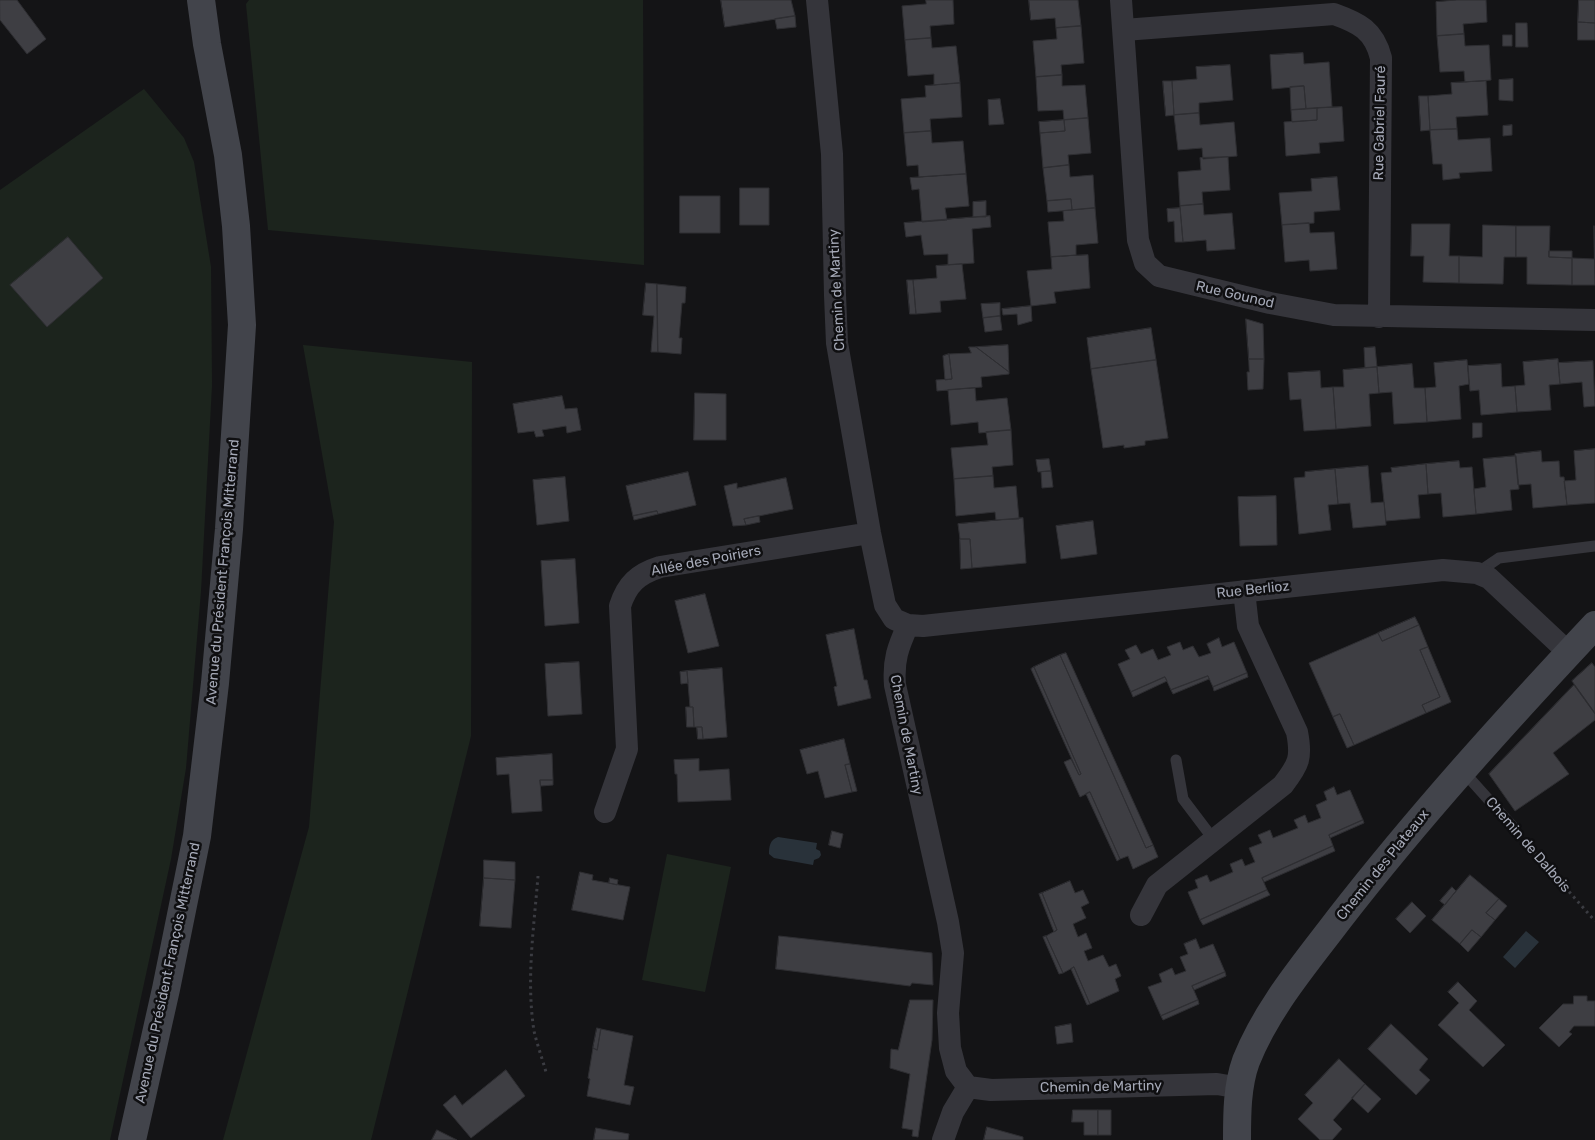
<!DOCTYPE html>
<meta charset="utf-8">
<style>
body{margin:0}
canvas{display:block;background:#141416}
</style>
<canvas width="1595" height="1140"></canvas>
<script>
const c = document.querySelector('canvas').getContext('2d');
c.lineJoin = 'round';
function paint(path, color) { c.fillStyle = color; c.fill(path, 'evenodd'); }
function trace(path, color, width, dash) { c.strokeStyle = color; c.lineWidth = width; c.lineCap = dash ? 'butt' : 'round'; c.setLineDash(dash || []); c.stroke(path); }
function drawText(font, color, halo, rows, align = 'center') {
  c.font = font + ' Rubik,sans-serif'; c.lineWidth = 5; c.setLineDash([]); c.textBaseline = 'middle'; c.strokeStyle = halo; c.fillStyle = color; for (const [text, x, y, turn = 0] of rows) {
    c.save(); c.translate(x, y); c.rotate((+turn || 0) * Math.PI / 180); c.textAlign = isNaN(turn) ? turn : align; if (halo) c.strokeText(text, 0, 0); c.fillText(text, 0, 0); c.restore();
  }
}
paint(new Path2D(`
 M249 0H643L644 265 268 230 246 4Z
 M144 89 184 138 194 162 211 267 212 385 201 591 186 768 171 859 110 1140H0V190Z
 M303 345 472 362 471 736 371 1140H223L309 827 334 522Z
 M667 854 731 867 705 992 642 980Z`), '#1c241d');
paint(new Path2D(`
 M778 837 817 843 816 849 820 851 821 855 819 858 814 860 813 865 774 858 769 854C769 846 770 840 778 837Z
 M1526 931 1539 942 1515 968 1503 957Z`), '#29323a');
const building = new Path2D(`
 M0 0H17L46 39 27 54 0 20Z
 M721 0H791L795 16 725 27Z
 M926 0H953L954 24 930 26 931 38 905 40 902 6 926 4Z
 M1029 0H1078L1081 26 1056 28 1055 18 1031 20Z
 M1457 0H1486L1487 22 1463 24 1464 34 1437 36 1436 2Z
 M1579 0H1595V23L1578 22Z
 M795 16 796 27 777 29 775 19Z
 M1578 22 1595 23V40H1578Z
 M1516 23H1527L1528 47H1516Z
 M1081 26 1084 63 1061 65 1062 75 1036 77 1033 41 1057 39 1056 28Z
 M1464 34 1465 46 1489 45 1491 80 1465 82 1464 71 1440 72 1437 36Z
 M1503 35H1512V46H1503Z
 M931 38 932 48 956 46 960 83 934 85V74L908 76 905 40Z
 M1303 53 1304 64 1329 62 1332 107 1306 109 1304 86 1272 89 1270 55Z
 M1230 65 1233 100 1199 103V113L1174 115 1172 81 1197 79 1196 67Z
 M1062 75V86L1085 85 1088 118 1064 120 1063 110 1038 111 1036 77Z
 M1513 79V101L1499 100V80Z
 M1163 81H1172L1174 115 1166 116Z
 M1486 81 1488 115 1456 117 1457 129 1430 130 1428 96 1452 94 1451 83Z
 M960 83 962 117 930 119 931 131 904 133 901 99 926 97 925 86Z
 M1304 86 1306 109 1291 110 1290 87Z
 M1419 96H1428L1430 130 1421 131Z
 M1000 99 1004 124 989 125 988 100Z
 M1342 107 1344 141 1319 143 1320 153 1286 156 1284 122 1317 120V108Z
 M1317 108V120L1292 122 1291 110Z
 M1199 113 1200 125 1234 122 1237 156 1203 159 1202 148 1178 150 1174 115Z
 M1088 118 1091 153 1068 155 1069 165 1043 168 1040 133 1065 131 1064 120Z
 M1064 120 1065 131 1040 133 1039 122Z
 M1512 125V135L1503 136V126Z
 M1457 129 1458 140 1490 138 1492 171 1459 173 1460 178 1443 180 1442 164H1433L1430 130Z
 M931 131 932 143 963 141 966 174 919 177 918 165 907 166 904 133Z
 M1228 157 1230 190 1202 192 1203 204 1180 206 1178 172 1201 170 1200 158Z
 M1069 165 1070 177 1093 175 1095 208 1072 210 1071 199 1047 201 1043 168Z
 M966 174 969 206 945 208 947 220 922 222 919 189 912 190 910 178Z
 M1337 177 1340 210 1314 212V223L1282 225 1279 193 1312 191 1311 179Z
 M740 188H769V225H740Z
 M680 196H720V233H680Z
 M1071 199 1072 210 1048 212 1047 201Z
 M986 201V217H973V202Z
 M1203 204 1204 215 1232 213 1235 249 1207 251 1206 240 1183 242 1180 206Z
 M1095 208 1098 243 1076 245V255L1051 257 1048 222 1064 221 1063 211Z
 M1180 208 1183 242H1175L1174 221 1168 222 1167 209Z
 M990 216 991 227 972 229 974 263 948 265V254L924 255 921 235 906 237 904 223Z
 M1309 223 1310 233 1334 232 1337 269 1310 271 1309 260 1285 262 1282 225Z
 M1412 224H1450L1449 256H1459V283L1423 282 1424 256H1411Z
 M1483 225 1516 226V257H1504L1503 284 1459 283V256L1482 257Z
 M1516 226H1550L1549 257 1572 258V285L1527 284V257H1516Z
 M1594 226 1595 285H1572V258L1594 259Z
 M68 237 103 278 47 327 10 285Z
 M1549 251H1572V258L1549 257Z
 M1088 255 1090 288 1054 292 1056 303 1031 306 1027 271 1052 269 1051 257Z
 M962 264 966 299 940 301 941 312 916 314 913 280 937 278 936 266Z
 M907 280H913L916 314H910Z
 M646 283 657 284 658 352H651L654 316 643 315Z
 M657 284 686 287 685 303H682L679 338H682L681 354 658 352Z
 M1000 303V316L983 318 981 304Z
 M1031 306 1032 321 1018 325 1017 314 1003 315 1002 309Z
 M1000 316 1002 330 985 332 983 318Z
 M1246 319 1263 324 1264 359H1249Z
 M1151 328 1156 360 1091 369 1087 338Z
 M1008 345 1009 372 976 347Z
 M969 347H976L1009 372V374L981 377 982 387 937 391 936 380 952 379 949 354 971 353Z
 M1375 347 1377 367 1365 368 1364 348Z
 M949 354 952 379 945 380 943 356Z
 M1249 359H1264L1263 389 1248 390 1247 372H1249Z
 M1558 359 1560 384 1549 385 1551 410 1517 412 1515 386 1525 385 1523 362Z
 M1156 360 1168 438 1145 441V445L1124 448V445L1103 448 1091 369Z
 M1467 360 1469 384 1459 386 1461 419 1427 422 1425 388 1436 387 1434 363Z
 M1593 361 1595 406 1584 407 1582 382 1560 384 1558 363Z
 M1412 364 1414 388H1425L1427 422 1394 424 1392 392 1379 393 1377 367Z
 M1501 364 1502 387 1515 386 1517 412 1481 415 1479 390 1470 391 1468 366Z
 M1377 367 1379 393 1369 394 1371 426 1336 429 1333 387H1344L1343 370Z
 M1320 371 1321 388 1333 387 1336 429 1304 431 1301 399 1290 400 1288 373Z
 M975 388 976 401 1007 398 1011 430 979 433 978 422 951 425 948 390Z
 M695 393 726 394V440H694Z
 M562 396 565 409 577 408 581 430 567 433 566 426 542 430 544 436 536 437 534 431 518 433 513 404Z
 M1473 423H1482V437L1473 438Z
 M1011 430 1013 465 992 467 993 476 954 479 951 448 988 445 986 432Z
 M1595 449V503L1567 505 1564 481 1576 480 1574 451Z
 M1541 451 1542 462 1559 461 1560 477H1564L1567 505 1533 508 1531 484 1518 485 1515 454Z
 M1516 456 1519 489 1510 490 1512 510 1476 514 1474 489 1486 487 1483 459Z
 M1049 459 1051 471 1038 472 1036 460Z
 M1459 461 1460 468 1472 467 1476 514 1443 517 1441 493 1428 494 1426 464Z
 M1426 464 1428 494 1418 495 1420 518 1386 521 1381 473 1392 472 1391 468Z
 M1368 466 1371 503 1384 502 1386 525 1353 528 1350 503 1338 504 1335 469Z
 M1335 469 1338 504 1328 505 1331 530 1299 534 1294 478 1305 477V472Z
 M1051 471 1053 487 1042 488 1041 472Z
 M688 472 696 505 658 514 657 511 633 516 626 486Z
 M993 476 994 488 1016 486 1019 519 996 520 995 512 956 516 954 479Z
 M565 477 569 521 537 525 533 480Z
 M786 478 793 509 744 519 746 525 733 526 724 486 737 483V488Z
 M1276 496 1277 545 1240 546 1238 497Z
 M657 511 658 514 634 520 633 516Z
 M759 516 760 522 746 525 744 519Z
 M1023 518 1026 563 972 568 970 539H960L958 524Z
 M1093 521 1097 554 1061 559 1056 526Z
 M960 539H970L972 568 961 569Z
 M575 559 579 623 545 626 541 561Z
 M705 594 719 646 688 653 675 601Z
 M1415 617 1419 625 1382 641 1378 633Z
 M1419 625 1428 647 1420 650 1440 697 1422 705 1426 713 1354 745 1340 714 1333 717 1309 663 1378 633 1382 641Z
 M854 629 864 680H867L871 698 838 706 834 687 837 686 826 635Z
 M1219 638 1222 647 1234 642 1247 673 1213 687 1208 676 1171 690 1165 677 1131 692 1118 664 1130 659 1125 650 1136 645 1141 654 1153 649 1158 660 1171 655 1167 647 1180 642 1183 650 1193 646 1199 657 1211 653 1207 644Z
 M1428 647 1451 702 1426 713 1422 705 1440 697 1420 650Z
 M1066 653 1153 845 1146 848 1060 655Z
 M1060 655 1146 848 1153 845 1158 857 1133 869 1128 856 1120 859 1090 792 1080 797 1064 762 1071 759 1079 775 1081 774 1034 667Z
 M579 662 582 714 548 716 545 664Z
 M1592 663 1595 667V713L1572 681Z
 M1034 667 1081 774 1079 775 1031 669Z
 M722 668 727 737 703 739 702 727H694L693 707H690L687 671Z
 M687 671 688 683 681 684 680 672Z
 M1247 673 1248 677 1214 691 1213 687Z
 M1208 676 1209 679 1173 694 1171 690Z
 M1165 677 1167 681 1133 697 1131 692Z
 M1574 685 1595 714V720L1553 753 1569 774 1515 811 1489 774Z
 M686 707H693L694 727H687Z
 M1340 714 1354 745 1347 748 1333 717Z
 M697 727H702L703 739H698Z
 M844 739 850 764 845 765 852 792 825 798 818 771 807 774 800 750Z
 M552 754 553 780H540L542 811 512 813 509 774 497 775 496 758Z
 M699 759V771L729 769 731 800 678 802 677 774H675L674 760Z
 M850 764 857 791 852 792 845 765Z
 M540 780H553V785L541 786Z
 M1334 787 1337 795 1350 790 1363 820 1329 835 1333 846 1262 878 1267 890 1200 920 1188 892 1198 888 1195 880 1207 875 1210 882 1233 872 1230 864 1242 859 1245 866 1255 862 1249 848 1262 843 1258 835 1270 830 1273 838 1298 828 1294 820 1305 815 1308 823 1321 818 1316 805 1327 800 1324 792Z
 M1090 792 1120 859 1117 861 1086 794Z
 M1363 820 1364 823 1330 838 1329 835Z
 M832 831 843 834 840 848 829 845Z
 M1333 846 1335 851 1264 882 1262 878Z
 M484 860 515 862V880L484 878Z
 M580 872 593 875 592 880 630 887 623 920 572 910Z
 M1470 875 1499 899 1486 913 1495 920 1481 937 1472 930 1460 944 1432 920Z
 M484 878 515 880 511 928 480 926Z
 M610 878 618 880 617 885 609 883Z
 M1070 881 1075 893 1083 890 1089 903 1081 907 1086 918 1073 924 1078 937 1086 933 1092 948 1084 951 1088 961 1103 955 1109 967 1116 964 1121 976 1115 979 1119 991 1090 1004 1074 967 1063 973 1046 936 1057 930 1042 893Z
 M1452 887 1456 891 1445 905 1440 901Z
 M1267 890 1270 895 1203 925 1200 920Z
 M1042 893 1057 930 1054 932 1039 894Z
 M1499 899 1507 906 1495 920 1486 913Z
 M1412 902 1426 916 1410 933 1396 919Z
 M1472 930 1481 937 1468 952 1460 944Z
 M779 936 932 953 933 985 912 983 910 986 776 969Z
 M1046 936 1063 973 1059 974 1043 937Z
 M1196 939 1200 949 1213 944 1225 972 1192 986 1198 1000 1161 1016 1148 987 1162 982 1159 974 1172 968 1175 975 1186 971 1180 957 1188 954 1184 944Z
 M1074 967 1090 1004 1087 1005 1071 969Z
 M1225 972 1226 976 1194 990 1192 986Z
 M1458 982 1477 1001 1469 1010 1505 1045 1483 1067 1438 1025 1459 1003 1448 992Z
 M1574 996H1587V1001H1595V1026H1574L1569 1032 1572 1034 1559 1047 1539 1028 1563 1004H1573Z
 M910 1000H933L932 1040 918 1137 912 1136 913 1130 902 1128 910 1074 890 1068 891 1049 898 1050Z
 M1198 1000 1199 1004 1163 1020 1161 1016Z
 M1071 1024 1073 1042 1057 1044 1055 1027Z
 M1391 1024 1428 1059 1419 1070 1430 1080 1416 1095 1368 1049Z
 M597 1028 601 1029 597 1050 593 1048Z
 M601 1029 633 1036 624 1085 634 1087 630 1105 587 1096 590 1079 588 1078 593 1048 597 1050Z
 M1339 1059 1365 1084 1333 1120 1342 1129 1332 1140H1320L1298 1119 1313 1103 1305 1095Z
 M506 1070 525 1096 471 1138 443 1105 455 1095 462 1105Z
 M1365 1084 1381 1099 1368 1113 1352 1098Z
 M1073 1110H1098V1135H1084V1122H1072Z
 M1098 1110H1111V1135H1098Z
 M987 1127 1023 1137V1140H984Z
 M596 1128 629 1134 628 1140H594Z
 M437 1130 457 1140H432Z`);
paint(building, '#3e3e43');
trace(building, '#2e2e32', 1);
trace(new Path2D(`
 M1526 843 1595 921
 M538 876C534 927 526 980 534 1031 537 1044 542 1058 546 1072`), '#3b3c42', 3, [2.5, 4]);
trace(new Path2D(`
 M1477 573 1499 558 1595 546
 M1176 760 1183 799 1214 840
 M1462 770 1514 828`), '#35353b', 11);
trace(new Path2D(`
 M817 0 832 154 835 295 837 343 870 533 885 605 894 619 908 625 923 626 1443 570 1477 573 1489 578 1569 653
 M1121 0 1138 240 1145 263 1159 276 1270 303 1334 315 1595 320
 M1124 30 1334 14C1359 23 1374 30 1381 58L1379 317
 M908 625C898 647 893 660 895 685L948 922 953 953 948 1013 950 1048 956 1071 968 1087 991 1090 1217 1084 1240 1088
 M605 812 627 749 620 606C627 584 638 574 660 567L870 533
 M1141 915 1157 885 1283 785C1299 764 1302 758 1297 732L1248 626 1244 591
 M943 1140 953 1112 968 1087`), '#35353b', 22);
trace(new Path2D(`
 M132 1140 166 989 197 836 215 683 229 529 242 325 236 226 228 155 207 44 201 0
 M1237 1140C1237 1114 1237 1086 1246 1061 1267 1008 1305 964 1339 919 1419 816 1506 720 1595 625`), '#42444b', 28);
drawText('14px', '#a5a9b7', '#0f0f11', [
 ["Rue Gabriel Fauré",1380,123,-89],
 ["Chemin de Martiny",837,290,-93],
 ["Rue Gounod",1235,295,13],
 ["Allée des Poiriers",706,561,-11],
 ["Avenue du Président François Mitterrand",223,572,-85],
 ["Rue Berlioz",1253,590,-6],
 ["Chemin de Martiny",906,735,79],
 ["Chemin de Dalbois",1528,845,49],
 ["Chemin des Plateaux",1383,865,-51],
 ["Avenue du Président François Mitterrand",168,973,-78],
 ["Chemin de Martiny",1101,1087,-1]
]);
</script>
